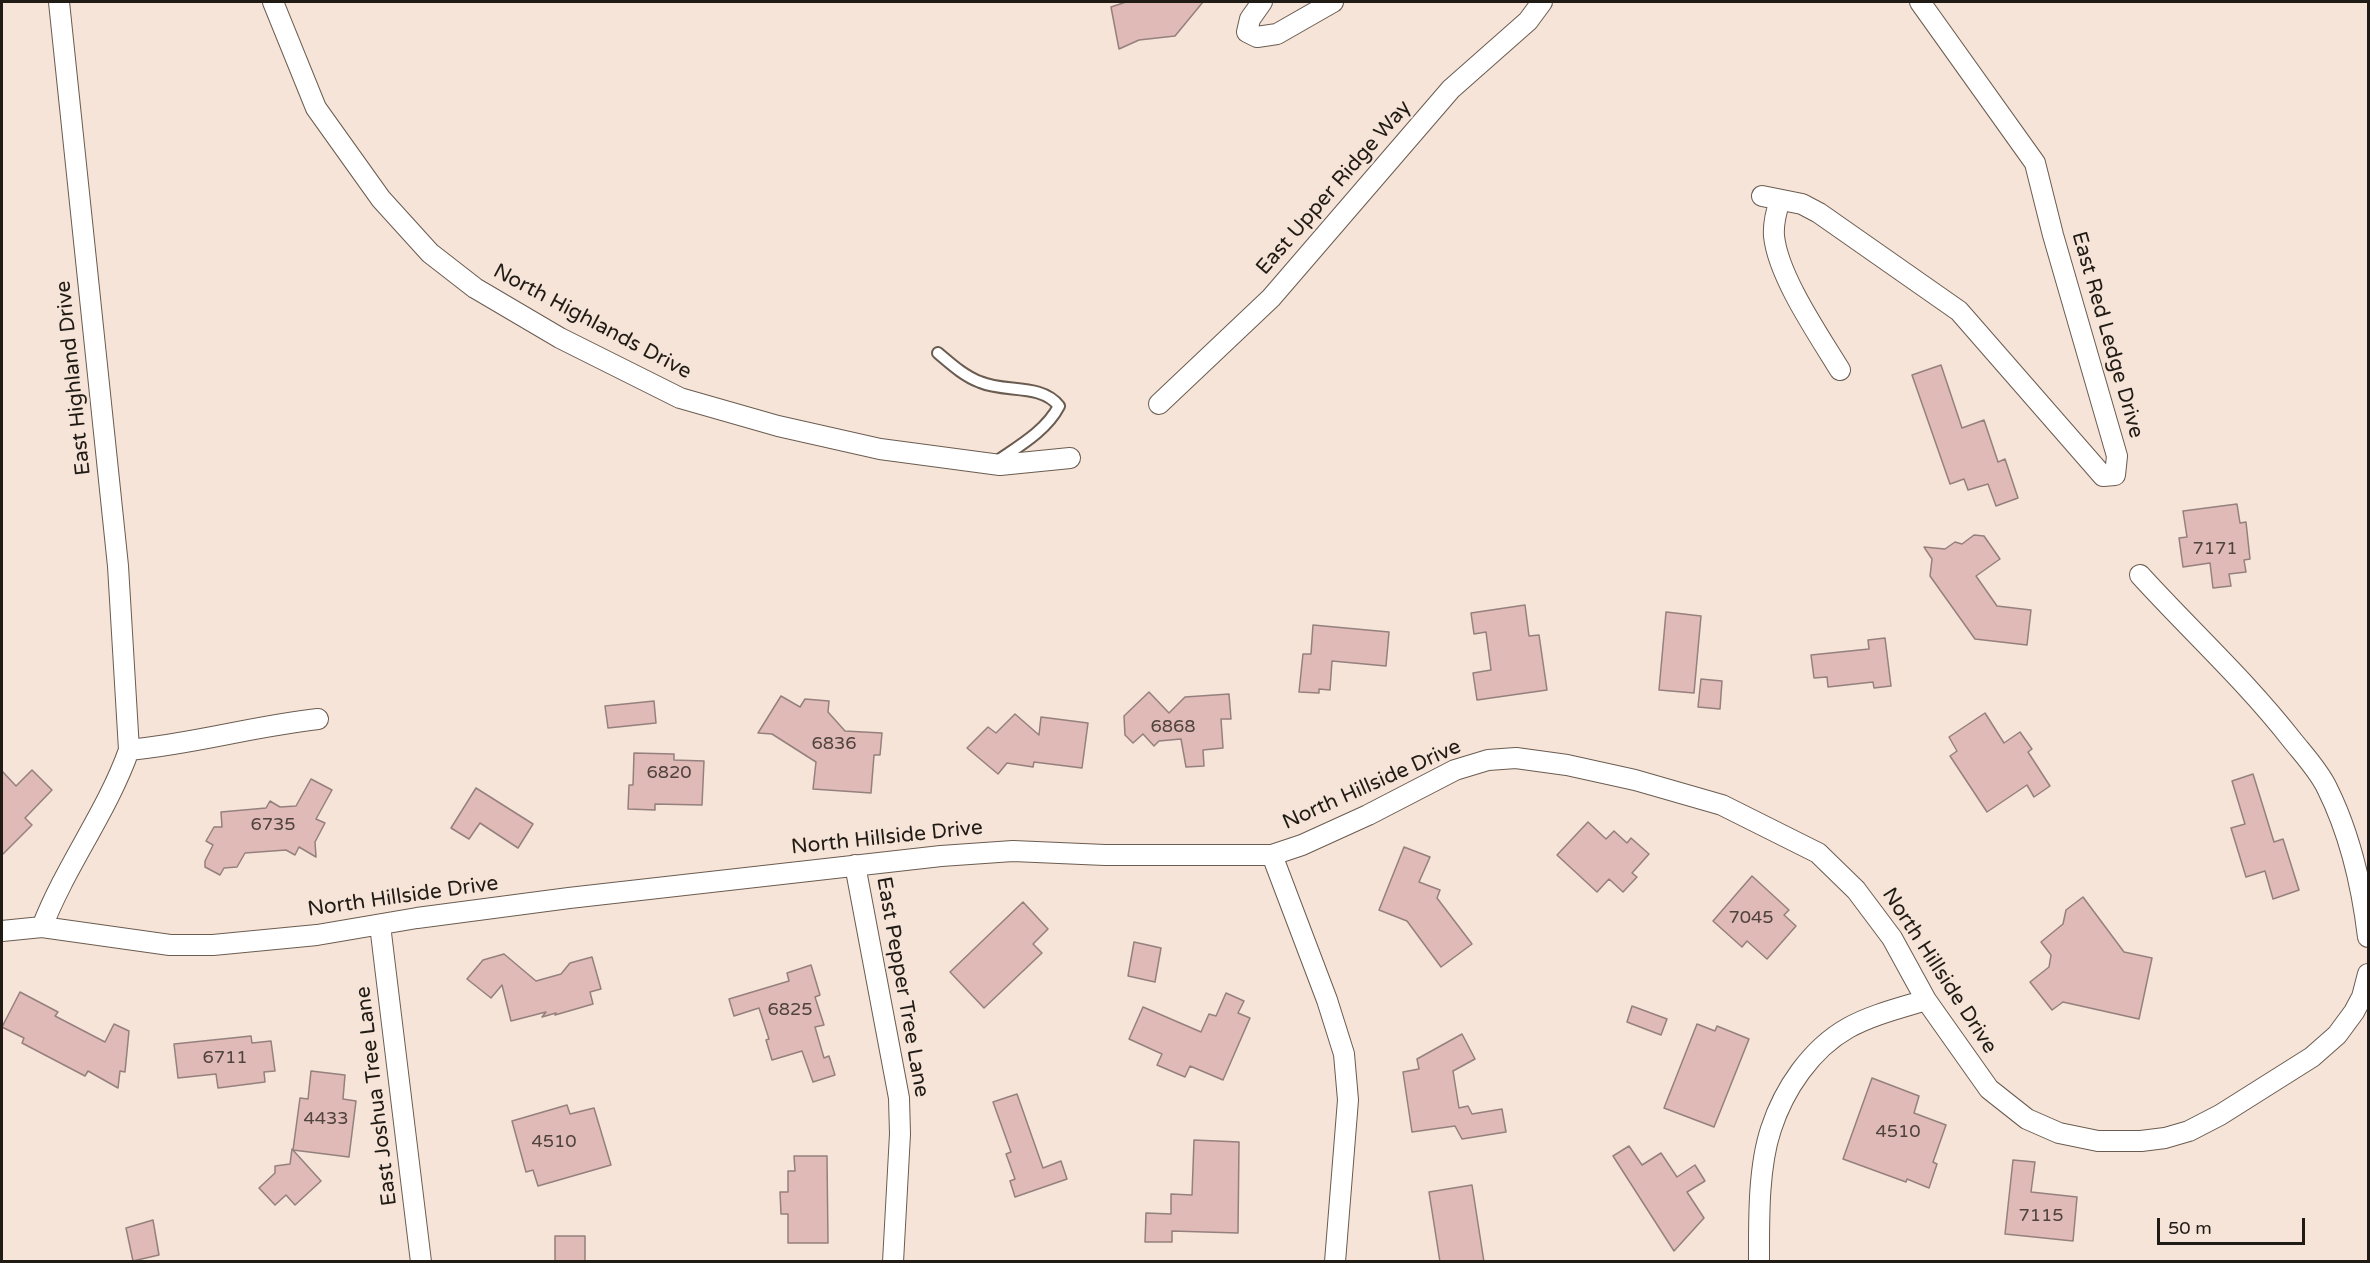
<!DOCTYPE html>
<style>
body{margin:0}
#map{position:relative;width:2370px;height:1263px;overflow:hidden;background:#f5e4d7;font-family:"Varela Round",sans-serif}
canvas{display:block}
.frame{position:absolute;inset:0;border:3px solid #211b16;pointer-events:none}
.scale{position:absolute;left:2157px;top:1218px;width:148px;height:27px;box-sizing:border-box;border:3px solid #211b16;border-top:0;padding-left:8px;font-size:18px;line-height:21px;white-space:nowrap;color:#211b16;-webkit-text-stroke:4px #f5e4d7;paint-order:stroke}
</style>
<div id="map">
<canvas width="2370" height="1263"></canvas>
<div class="frame"></div>
<div class="scale">50 m</div>
</div>
<script>
const c = document.querySelector('canvas').getContext('2d');
c.lineJoin = 'round';
function paint(path, color) { c.fillStyle = color; c.fill(path, 'evenodd'); }
function trace(path, color, width, dash) { c.strokeStyle = color; c.lineWidth = width; c.lineCap = dash ? 'butt' : 'round'; c.setLineDash(dash || []); c.stroke(path); }
function drawText(font, color, halo, rows, align = 'center') {
  c.font = font + ' "Varela Round",sans-serif'; c.lineWidth = 5; c.setLineDash([]); c.textBaseline = 'middle'; c.strokeStyle = halo; c.fillStyle = color; for (const [text, x, y, turn = 0] of rows) {
    c.save(); c.translate(x, y); c.rotate((+turn || 0) * Math.PI / 180); c.textAlign = isNaN(turn) ? turn : align; if (halo) c.strokeText(text, 0, 0); c.fillText(text, 0, 0); c.restore();
  }
}
const building = new Path2D(`
 M1126 2H1203L1175 36 1139 40 1119 49 1111 7Z
 M1941 365 1962 428 1984 420 1998 462 2005 459 2018 498 1996 506 1988 484 1968 490 1964 479 1950 484 1912 375Z
 M2237 504 2240 523 2246 522 2250 559 2244 560 2246 572 2229 574 2231 586 2213 588 2210 563 2183 567 2179 538 2187 537 2183 511Z
 M1974 535 1984 536 2000 559 1976 576 1997 606 2031 610 2027 645 1975 639 1930 576 1932 559 1924 547 1945 549 1955 542 1962 544Z
 M1525 605 1529 636 1539 635 1547 690 1477 700 1473 673 1491 670 1486 632 1474 634 1471 613Z
 M1666 612 1701 616 1694 693 1659 690Z
 M1313 625 1389 632 1386 666 1332 661 1330 690 1319 689V693L1299 692 1303 654H1311Z
 M1885 638 1891 686 1874 688 1873 682 1828 687 1827 677 1814 678 1811 655 1869 649 1868 640Z
 M1701 679 1722 681 1720 709 1698 707Z
 M1149 692 1169 713 1185 697 1229 694 1231 719H1221L1223 748 1203 750 1204 766 1186 767 1181 739 1159 741 1154 746 1143 734 1133 743 1125 735 1124 716Z
 M781 696 800 707 805 699 829 701 828 712 845 731 882 733 880 755H874L871 793 813 789 816 762 772 734 758 733Z
 M654 701 656 723 608 728 605 706Z
 M1985 713 2004 743 2020 732 2032 749 2028 752 2050 786 2034 797 2027 785 1987 812 1950 756 1957 751 1949 737Z
 M1015 714 1039 735 1041 717 1088 723 1082 768 1034 762 1033 767 1007 763 998 774 967 748 988 727 996 733Z
 M634 753 674 754V760L704 761 702 805 655 804V810L628 809 629 785H633Z
 M32 770 52 790 25 818 32 825 2 855V771L16 786Z
 M2253 774 2274 842 2283 839 2299 890 2273 899 2265 871 2246 877 2231 828 2245 824 2232 781Z
 M311 779 332 790 316 819 325 823 315 842 316 857 299 847 295 855 286 850 245 853 237 867 224 868 220 875 205 867V861L213 845 206 841 214 827H222L221 812 266 808 270 801 280 807 296 806Z
 M476 788 533 824 518 848 480 823 469 839 451 828Z
 M1588 822 1606 839 1614 831 1627 843 1631 838 1649 854 1632 873 1637 877 1623 892 1609 879 1597 892 1557 855Z
 M1404 847 1430 857 1419 882 1440 890 1437 898 1472 944 1441 967 1407 921 1379 910Z
 M1752 876 1789 910 1784 915 1796 926 1767 959 1747 941 1742 947 1713 921Z
 M2083 897 2124 952 2152 958 2139 1019 2063 1002 2052 1010 2030 982 2049 967 2051 955 2041 942 2063 924 2066 910Z
 M1023 902 1048 929 1033 944 1042 953 984 1008 950 972Z
 M1134 942 1161 948 1155 982 1128 976Z
 M504 954 536 981 561 974 570 963 592 957 601 989 590 992 593 1004 555 1015 556 1013 542 1017 546 1012 511 1021 502 985 491 998 467 979 483 960Z
 M811 965 820 995 815 997 824 1025 815 1027 824 1058 829 1056 835 1075 813 1082 802 1051 772 1060 766 1040 769 1039 759 1008 734 1016 729 999 789 981 787 973Z
 M20 992 58 1012 55 1016 105 1042 114 1024 129 1031 125 1072 120 1071 118 1088 88 1071 85 1076 22 1043 24 1038 2 1027Z
 M1226 993 1244 1001 1238 1013 1250 1018 1223 1080 1190 1066 1185 1077 1157 1065 1162 1054 1129 1039 1143 1007 1201 1032 1209 1014 1216 1016Z
 M1632 1006 1667 1019 1661 1035 1627 1022Z
 M1697 1024 1715 1031 1717 1026 1749 1039 1714 1127 1664 1108Z
 M1462 1034 1475 1059 1453 1071 1459 1108 1468 1106 1472 1114 1502 1109 1506 1132 1462 1139 1455 1126 1412 1132 1403 1072 1419 1069 1417 1059Z
 M251 1036 252 1043 271 1041 275 1071 264 1072 265 1082 218 1088 216 1074 178 1078 174 1044Z
 M311 1071 345 1075 343 1099 356 1101 349 1157 293 1150 300 1098 308 1099Z
 M1872 1078 1919 1096 1914 1113 1946 1125 1933 1162 1937 1164 1929 1188 1907 1179 1906 1182 1843 1159Z
 M1017 1094 1043 1168 1061 1161 1067 1179 1015 1197 1010 1181 1015 1179 1006 1154 1011 1152 993 1102Z
 M567 1105 570 1114 594 1108 611 1165 538 1186 533 1170 526 1172 512 1121Z
 M1194 1140 1239 1142 1238 1233 1172 1231V1242H1145L1146 1213 1171 1214V1194L1192 1195Z
 M1629 1146 1642 1165 1661 1153 1677 1177 1695 1165 1705 1181 1687 1192 1704 1218 1674 1251 1613 1156Z
 M292 1149 321 1181 295 1205 286 1195 275 1205 259 1188 275 1173V1166L290 1164Z
 M794 1156H827L828 1243H788V1214H781L780 1192H788V1171H795Z
 M2013 1160 2035 1162 2031 1192 2077 1197 2073 1241 2005 1234Z
 M1472 1185 1484 1262H1440L1429 1192Z
 M153 1220 159 1255 133 1261 126 1228Z
 M555 1236H585V1262H555Z`);
paint(building, '#dfbab6');
trace(building, '#95807e', 1.5);
const service = new Path2D(`
 M938 353C951 364 964 376 980 382 1005 393 1041 383 1059 406 1046 431 1019 446 996 462`);
const minor = new Path2D(`
 M59 2 118 566 129 750
 M273 2 316 108 381 199 430 253 475 288 560 338 680 398 778 426 880 449 1000 465 1070 458
 M1262 2 1250 19 1247 32 1257 37 1277 34 1333 2
 M1762 196 1802 204 1819 213 1959 311 2103 476 2115 475 2117 456 2053 235 2035 163 1920 2
 M1780 200C1776 212 1773 223 1774 236 1778 276 1818 334 1840 370
 M1159 404 1271 298 1451 89 1528 21 1542 2
 M2140 575C2190 630 2246 681 2292 740 2304 755 2319 771 2327 788 2350 834 2362 887 2368 937
 M1272 855 1327 1000 1344 1054 1348 1100 1335 1262
 M855 865 899 1098 900 1134 893 1262
 M380 925 421 1262
 M42 927C66 865 107 812 129 750 193 744 254 726 318 719
 M2 931 42 927 170 945H213L317 935 417 918 569 898 941 856 1013 851 1105 855H1272L1302 845 1368 815 1455 770 1488 760 1516 758 1567 765 1635 780 1722 805 1818 853 1856 890 1892 938 1926 1000 1989 1089 2027 1119 2059 1133 2098 1141H2141L2165 1138 2189 1131 2220 1115 2312 1057 2337 1035 2354 1012 2362 997 2368 974
 M1759 1262C1759 1221 1758 1168 1771 1129 1784 1089 1811 1049 1848 1028 1871 1015 1900 1008 1926 1000`);
trace(service, '#6b5c51', 14);
trace(minor, '#6b5c51', 22);
trace(service, '#fff', 10);
trace(minor, '#fff', 20);
drawText('18px', '#50433e', null, [
 ["7171",2215,549],
 ["6868",1173,727],
 ["6836",834,744],
 ["6820",669,773],
 ["6735",273,825],
 ["7045",1751,918],
 ["6825",790,1010],
 ["6711",225,1058],
 ["4433",326,1119],
 ["4510",1898,1132],
 ["4510",554,1142],
 ["7115",2041,1216]
]);
drawText('21px', '#211b16', '#f5e4d7', [
 ["East Upper Ridge Way",1334,188,-49],
 ["North Highlands Drive",592,322,28],
 ["East Red Ledge Drive",2107,335,74],
 ["East Highland Drive",74,378,-96],
 ["North Hillside Drive",1372,785,-24],
 ["North Hillside Drive",887,838,-6],
 ["North Hillside Drive",403,897,-8],
 ["North Hillside Drive",1939,971,57],
 ["East Pepper Tree Lane",902,987,80],
 ["East Joshua Tree Lane",377,1096,-97]
]);
</script>
